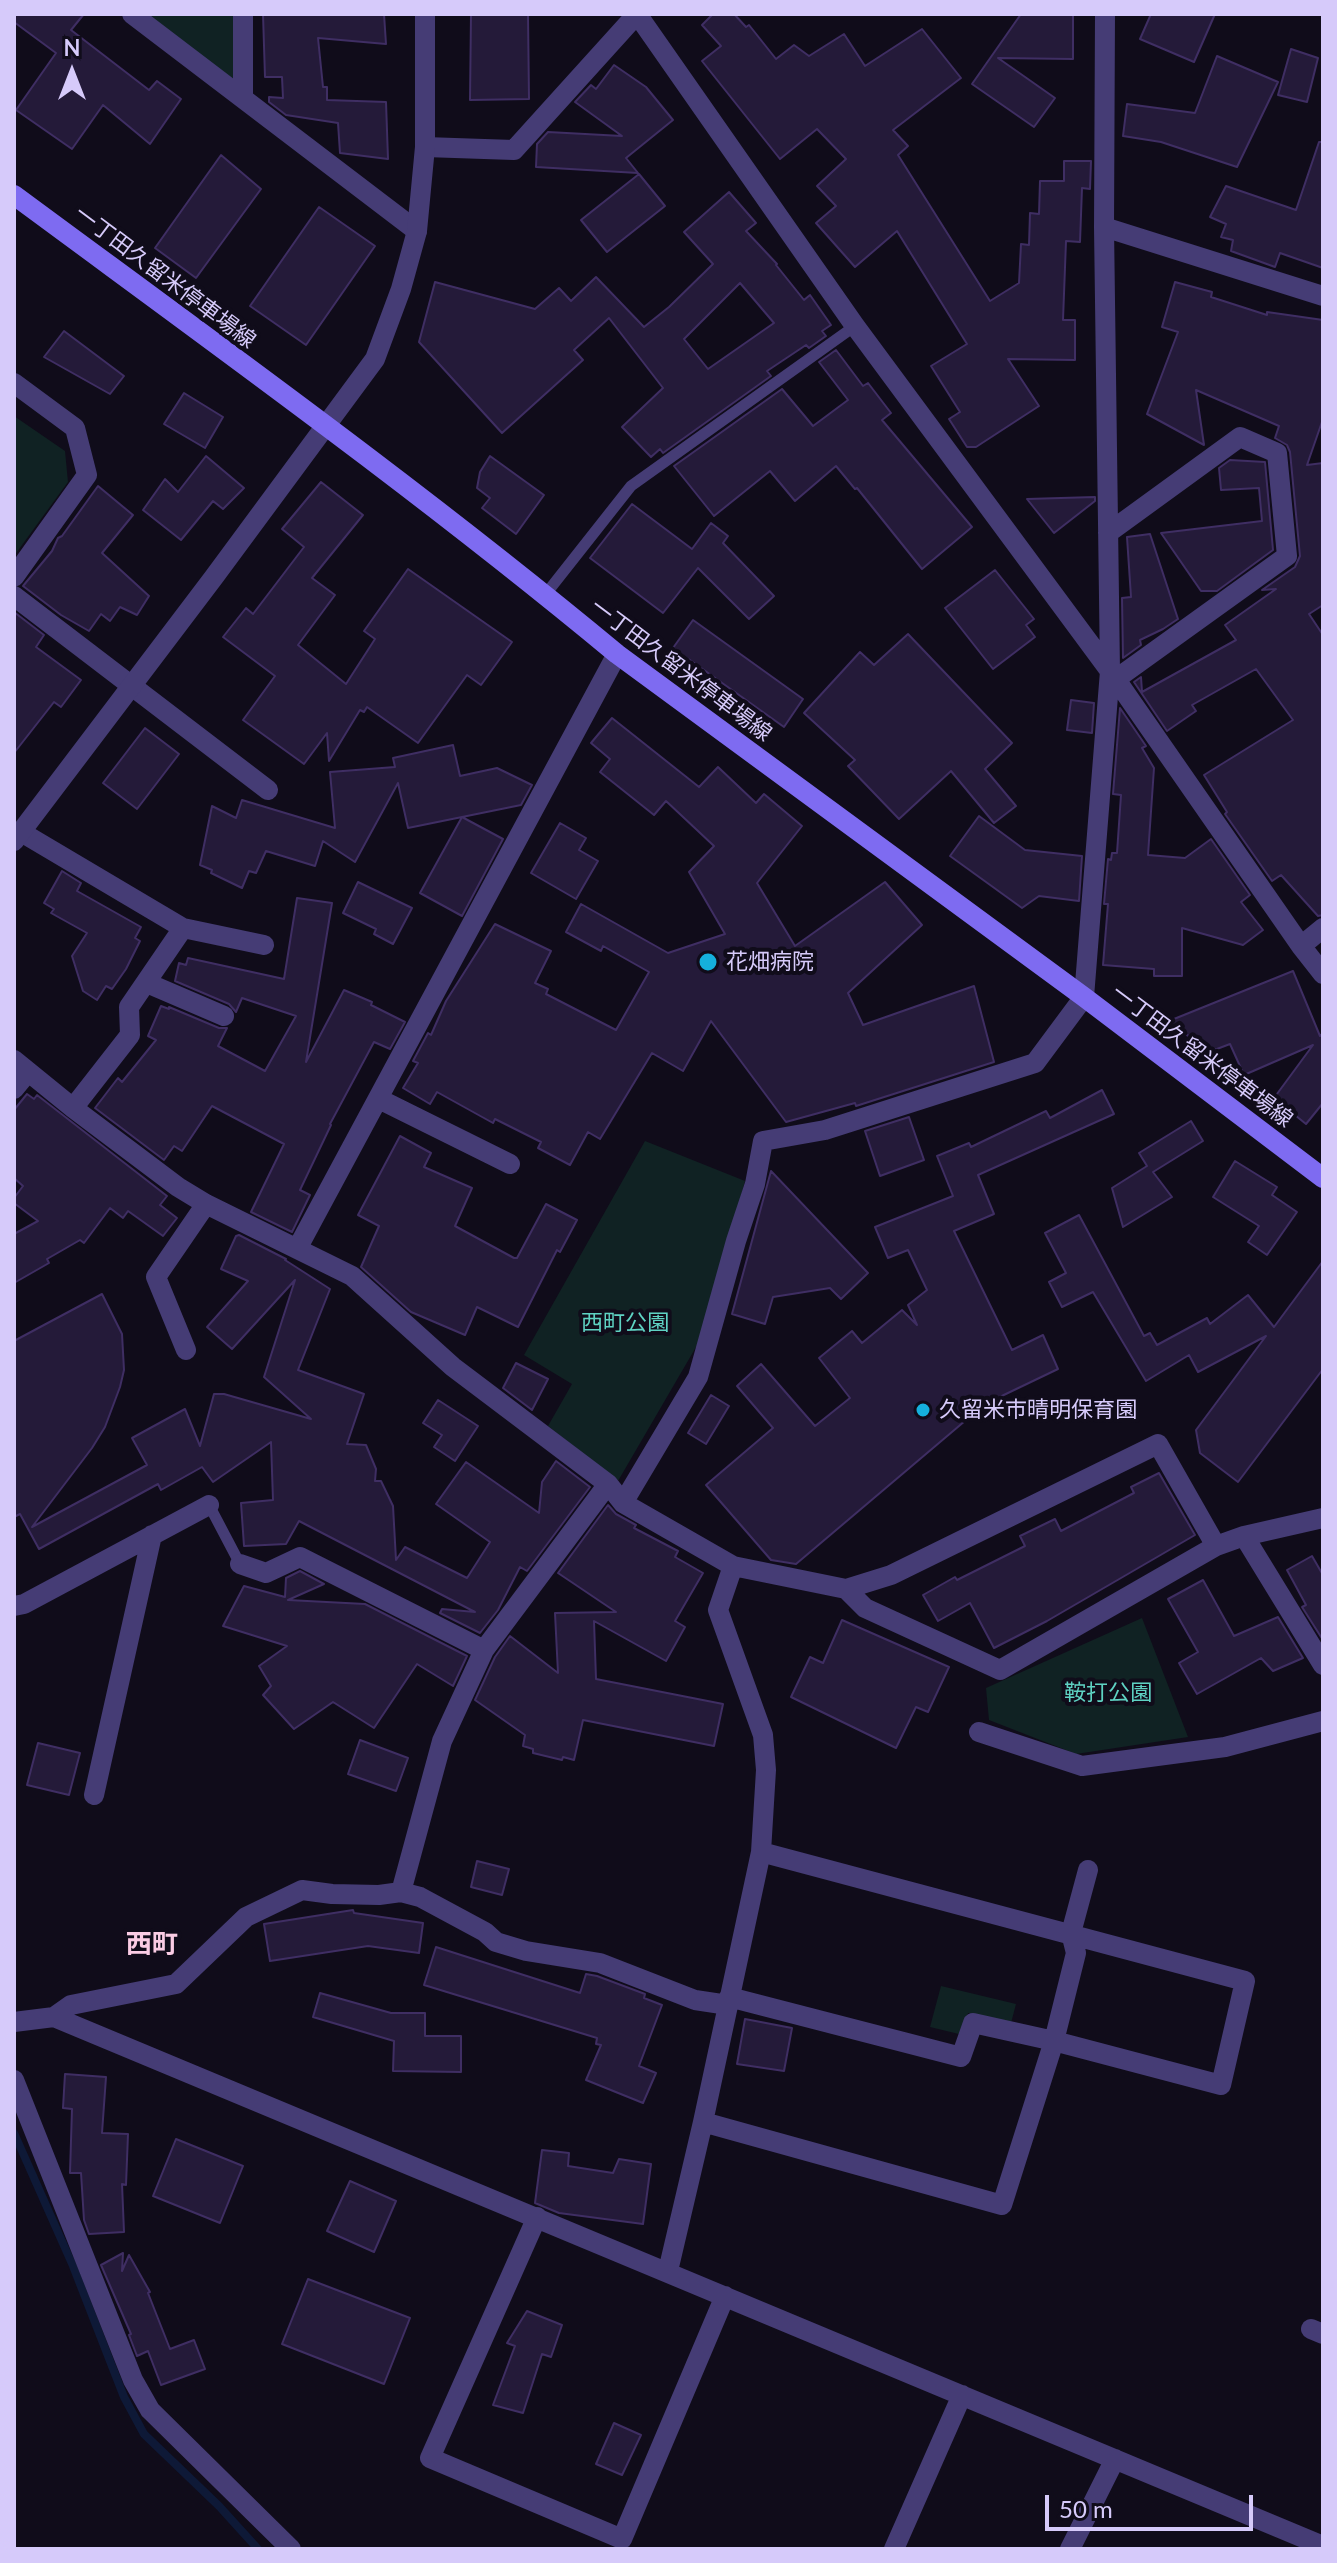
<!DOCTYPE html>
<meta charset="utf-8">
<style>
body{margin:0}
#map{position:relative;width:1337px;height:2563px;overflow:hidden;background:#100c1a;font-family:Lato,sans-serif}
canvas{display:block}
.frame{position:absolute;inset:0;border:16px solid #d6cafa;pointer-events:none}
.north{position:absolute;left:32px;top:32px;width:80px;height:80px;-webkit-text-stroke:6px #100c1a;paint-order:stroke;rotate:0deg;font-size:22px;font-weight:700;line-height:32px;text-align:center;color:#d6cafa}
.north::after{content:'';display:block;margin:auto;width:28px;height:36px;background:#d6cafa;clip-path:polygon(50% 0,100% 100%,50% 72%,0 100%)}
.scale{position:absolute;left:1045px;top:2495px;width:208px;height:36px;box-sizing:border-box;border:4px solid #d6cafa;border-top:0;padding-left:10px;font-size:24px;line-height:28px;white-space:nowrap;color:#d6cafa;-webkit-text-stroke:6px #100c1a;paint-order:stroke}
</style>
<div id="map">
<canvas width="1337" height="2563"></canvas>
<div class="frame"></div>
<div class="north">N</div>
<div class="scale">50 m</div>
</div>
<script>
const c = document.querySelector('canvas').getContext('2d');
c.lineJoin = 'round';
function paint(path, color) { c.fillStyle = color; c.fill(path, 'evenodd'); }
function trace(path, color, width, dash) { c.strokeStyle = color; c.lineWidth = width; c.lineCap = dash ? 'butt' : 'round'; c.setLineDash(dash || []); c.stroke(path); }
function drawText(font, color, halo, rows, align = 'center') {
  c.font = font + ' Lato,"Noto Sans JP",sans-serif'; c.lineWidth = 8; c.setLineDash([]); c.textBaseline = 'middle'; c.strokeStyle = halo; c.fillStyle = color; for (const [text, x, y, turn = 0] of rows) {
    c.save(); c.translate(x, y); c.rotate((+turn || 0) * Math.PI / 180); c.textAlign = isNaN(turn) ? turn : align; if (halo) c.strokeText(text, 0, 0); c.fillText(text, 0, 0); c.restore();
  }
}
paint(new Path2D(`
 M145 14H233V79Z
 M14 416 65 451 68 482 14 556Z
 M645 1141 745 1181 703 1335 618 1481 548 1426 572 1384 524 1355Z
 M1142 1618 1188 1737 1076 1754 989 1720 986 1688Z
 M941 1986 1016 2004 1011 2023 968 2013 963 2035 930 2027Z`), '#102223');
trace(new Path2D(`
 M14 2133 73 2266 124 2397 144 2434 219 2506 258 2549`), '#0e1937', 8);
const building = new Path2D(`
 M14 14H84L71 30 149 90 157 81 181 99 150 144 103 105 72 149 16 110 56 53 14 22Z
 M263 14H384L386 44 318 38 323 87H327V100L386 102 388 159 340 153 338 123 286 115 269 102V97L283 98 282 77H265Z
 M471 14H528L529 99 470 100Z
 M713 14H734L746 27 749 25 776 59 794 45 809 56 844 34 865 66 922 29 961 78 893 130 908 146 898 155 990 301 1019 283 1021 244 1029 245 1030 213 1039 214 1040 181H1064V161H1091L1090 189 1082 188 1080 242 1066 241 1063 320H1075V360L1008 359 1039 406 976 447H967L949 419 960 412 931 366 967 344 897 231 855 267 816 223 836 206 817 186 846 159 817 129 780 159 702 61 721 46 702 25Z
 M1021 14H1073V59L998 58 1055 98 1034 127 972 84Z
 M1151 14H1215L1194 62 1140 39Z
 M1291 49 1318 58 1307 102 1278 95Z
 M1217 56 1278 82 1237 167 1161 142 1123 136 1127 104 1195 113Z
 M614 65 646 87 673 120 626 158 638 173 536 167 537 144 548 132 622 136 575 102 591 85 596 89Z
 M1319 142H1323V268L1280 253 1275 267 1231 251 1233 240 1221 237 1226 224 1210 217 1226 186 1296 210Z
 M221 155 261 189 196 278 155 248Z
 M639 174 665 206 607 252 581 220Z
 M729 192 756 223 746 231 777 264 776 265 804 300 810 295 831 325 822 331 826 336 809 348 806 345 767 371 771 376 663 453 660 449 651 457 622 427 663 388 609 318 574 350 583 360 502 433 419 342 435 282 535 309 559 288 571 301 596 277 644 327 669 307 713 264 684 232ZM740 283 774 323 708 369 684 339Z
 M319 207 375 246 306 345 250 306Z
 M1175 282 1212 292 1211 297 1267 315V312L1323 320V419L1307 465 1323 463V605L1309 614 1323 635V915L1318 916 1281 875 1272 881 1225 814 1227 812 1204 775 1293 720 1256 669 1192 705 1196 711 1167 731 1134 682 1141 677 1142 692 1236 640 1225 625 1276 589 1262 590 1295 567 1300 556 1290 452 1287 445 1275 438 1279 426 1196 390 1204 445 1147 414 1178 332 1162 327Z
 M64 331 124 376 110 394 44 357Z
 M836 350 863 386 868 383 891 413 882 420 972 527 922 569 857 488 855 489 836 466 795 501 770 471 714 516 674 466 782 389 813 426 848 400 819 362Z
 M184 393 223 417 205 448 164 424Z
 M206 456 244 488 223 509 213 501 181 540 143 510 165 479 178 492Z
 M490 456 544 495 516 534 482 508 490 498 477 488 480 472Z
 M1230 460 1265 462 1273 550 1217 591H1201L1161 533 1262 521 1259 488 1221 490 1219 468Z
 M321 482 363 515 312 578 335 595 298 645 346 684 375 639 364 631 408 569 512 642 481 685 467 675 418 743 367 707 364 712 360 710 329 761 327 733 304 764 243 720 275 676 223 637 246 608 253 614 304 547 282 529Z
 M98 486 133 515 102 553 149 596 137 615 120 607 110 621 101 614 89 631 61 615 23 586 52 551 58 538 62 536Z
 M1095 497V501L1054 533 1027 499Z
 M632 504 692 549 711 523 728 536 723 543 774 596 749 619 698 568 663 613 590 558Z
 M1150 534 1178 619 1163 629 1140 640 1141 645 1123 658 1122 598 1131 597 1127 537Z
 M995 570 1034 619 1026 625 1035 637 993 669 945 608Z
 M14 612 44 635 36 647 81 680 61 707 54 702 14 753Z
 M693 620 803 699 784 727 673 648Z
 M908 634 1012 743 985 769 1016 806 994 823 951 771 899 819 848 766 855 760 804 713 860 652 874 665Z
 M1071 700 1094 703 1092 733 1067 730Z
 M1120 708 1146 746 1142 748 1154 768 1148 855 1185 858 1211 839 1250 895 1241 902 1263 930 1243 945 1182 928V976H1154V969L1103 965 1108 904H1104L1108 859 1111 860 1112 853H1117L1121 795 1113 794Z
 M612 718 699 787 718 767 756 803 764 794 802 826 757 883 795 946 885 882 922 925 848 993 863 1025 974 986 994 1062 856 1106 855 1103 786 1122 711 1021 683 1071 652 1053 600 1139 588 1132 570 1165 538 1148 541 1142 495 1119 493 1123 437 1092 430 1104 403 1088 418 1063 413 1061 428 1033 431 1035 446 1001 495 924 551 951 535 983 548 989 546 994 616 1030 649 972 603 946 601 951 566 932 581 904 668 953 725 934 689 872 714 846 666 801 654 815 600 772 610 759 591 743Z
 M145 728 179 754 137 809 103 783Z
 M453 745 460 776 497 768 532 785 521 805 408 828 398 783 355 862 323 841 315 866 266 851 256 873 249 871 242 888 211 873 212 870 200 865 212 806 236 818 242 800 335 828 330 772 395 767 393 758Z
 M979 816 1025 850 1082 856 1079 901 1039 896 1022 908 950 856Z
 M462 817 503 839 462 916 420 893Z
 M560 823 586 838 579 850 598 861 576 899 531 873Z
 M62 871 81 883 77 891 141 927 135 938 140 941 126 969 112 989 106 986 97 1000 83 991 72 956 87 933 51 913 54 909 44 903Z
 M358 882 412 908 393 944 374 934 376 929 343 913Z
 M297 898 332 903 306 1062 344 990 372 1002 371 1005 405 1022 390 1049 374 1042 330 1124 331 1125 300 1190 310 1195 292 1232 251 1212 284 1144 212 1106 182 1151 174 1146 164 1160 95 1108 118 1078 122 1082 156 1040 148 1036 161 1006 169 1009V1007L219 1028H227L218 1046 265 1071 296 1016 242 998 236 1012 229 1004 175 981 179 963 186 965 188 958 284 979Z
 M1293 971 1320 1036 1323 1033V1103L1306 1124 1274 1098 1313 1045 1244 1075 1230 1044 1209 1052 1192 1034 1188 1036 1169 1021Z
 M1102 1090 1114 1114 978 1175 994 1214 954 1231 1012 1350 1043 1335 1058 1369 985 1404 796 1564 771 1560 706 1485 773 1428 737 1386 761 1364 815 1426 850 1398 819 1358 852 1331 862 1343 902 1310 917 1325 908 1305 927 1290 908 1250 888 1258 875 1227 953 1196 937 1156 969 1143 971 1147 1046 1111 1050 1118Z
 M27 1094 34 1099 37 1095 167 1196 160 1205 177 1218 163 1236 128 1211 123 1218 110 1208 84 1243 80 1240 47 1259 49 1263 14 1283V1234L38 1221 14 1203V1198L23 1186 14 1178V1110Z
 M909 1117 924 1160 880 1176 865 1131Z
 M1191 1121 1203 1141 1153 1172 1172 1197 1123 1227 1112 1188 1147 1166 1139 1153Z
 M400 1136 431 1153 424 1167 472 1188 455 1226 514 1258H517L546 1204 577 1220 560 1252 557 1250 518 1327 477 1307 465 1335 411 1312 361 1267 379 1226 358 1215Z
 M1235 1161 1277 1187 1272 1195 1297 1212 1267 1255 1248 1242 1259 1226 1213 1197Z
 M771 1171 868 1273 841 1299 830 1288 773 1297 765 1324 732 1314Z
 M1079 1215 1144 1336 1150 1333 1157 1345 1207 1318 1210 1324 1248 1295 1274 1327 1323 1261V1369L1238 1482 1200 1453 1196 1430 1266 1336 1198 1372 1189 1355 1146 1381 1093 1292 1062 1307 1049 1282 1066 1273 1045 1233Z
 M239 1235 286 1259 285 1260 330 1289 298 1370 364 1394 347 1444 366 1445 376 1469 375 1481H381L393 1506 396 1560 405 1547 467 1578 490 1542 436 1504 466 1462 539 1513 542 1482 556 1461 590 1487 527 1571 520 1567 498 1610 480 1633 440 1613 442 1609 475 1612 299 1521 286 1544 244 1546 241 1503 273 1500 271 1442 213 1482 202 1467 161 1490 158 1484 39 1549 20 1514 14 1517V1341L102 1294 122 1334 124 1370 120 1387 105 1427 92 1448 32 1527 147 1465 132 1438 185 1409 200 1446 214 1394H224L311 1419 264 1377 295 1280 232 1349 207 1327 248 1281 221 1269 236 1236Z
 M516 1363 548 1379 532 1410 503 1388Z
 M711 1395 729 1406 706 1444 688 1433Z
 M438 1400 478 1426 455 1461 434 1447 442 1435 423 1423Z
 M1159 1473 1195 1535 1047 1621 994 1648 970 1603 938 1621 923 1595 955 1577 957 1580 1025 1546 1020 1536 1055 1519 1061 1531 1134 1493 1131 1487Z
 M608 1505 616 1514 636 1525 634 1528 678 1551 675 1557 703 1573 675 1621 685 1627 666 1661 594 1621 596 1679 723 1704 714 1746 583 1720 574 1760 563 1757 562 1760 533 1753V1749L523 1746 525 1735 475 1700 495 1657 510 1636 558 1673 555 1613 616 1612 558 1573Z
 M1312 1556 1323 1575V1640L1302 1607 1306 1605 1287 1570Z
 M300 1571 324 1584 288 1600 365 1604 467 1656 453 1686 417 1664 374 1728 333 1702 294 1729 263 1695 271 1686 259 1666 287 1646 223 1626 244 1586 285 1597 286 1578Z
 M1203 1580 1234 1636 1278 1617 1303 1658 1273 1671 1261 1658 1197 1694 1179 1663 1198 1652 1168 1599Z
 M842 1620 949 1667 928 1712 916 1707 896 1748 791 1697 810 1657 823 1663Z
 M360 1740 408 1758 396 1791 348 1774Z
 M38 1743 80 1753 69 1795 27 1785Z
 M477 1861 509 1869 502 1895 471 1887Z
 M353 1910 354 1913 423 1923 419 1953 368 1946 270 1961 264 1924Z
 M436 1947 580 1993 586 1974 597 1976 645 1994 644 1998 662 2005 639 2066 656 2073 643 2103 586 2080 601 2045 596 2044 597 2038 424 1985Z
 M320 1993 391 2013H425V2036H461V2072L393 2071 394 2041 313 2017Z
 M745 2019 792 2028 784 2071 737 2064Z
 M65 2074 106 2077 102 2133 128 2134 126 2185 122 2184 124 2232 89 2234 84 2220 81 2173H70L72 2109 63 2108Z
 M176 2139 243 2166 220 2223 153 2196Z
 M542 2150 569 2153 568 2166 613 2173 619 2159 651 2164 643 2224 559 2213 535 2203Z
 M350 2181 396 2201 374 2252 327 2231Z
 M123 2253 122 2271 129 2255 150 2292 148 2293 170 2349 194 2340 205 2369 161 2385 148 2351 137 2356 129 2335 131 2334 101 2265Z
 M308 2279 410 2318 384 2384 282 2344Z
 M527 2311 562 2325 551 2357 542 2354 523 2413 493 2405 515 2346 507 2343Z
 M614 2423 641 2435 622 2475 596 2464Z`);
paint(building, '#241a39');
trace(building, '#3f2e63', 2);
trace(new Path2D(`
 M545 595 631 486 855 326
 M209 1505 240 1564`), '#453c75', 11);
trace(new Path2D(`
 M132 14 417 231
 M243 14V97
 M637 14 855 326 1110 671 1301 946 1323 974
 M425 147 514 150 637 14
 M1104 227 1323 296
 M14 383 75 428 87 475 14 577
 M1108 533 1240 437 1277 453 1287 556 1116 679
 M14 596 268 790
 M21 832 183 928 129 1007 130 1035 73 1108
 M183 928 264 945
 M1301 946 1323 928
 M147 983 224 1016
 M14 1060 73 1108 178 1187 206 1204 352 1276 453 1367 608 1484 623 1503 733 1566 846 1589 865 1608 1000 1670 1216 1546 1244 1536 1323 1518
 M14 1089 28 1072
 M379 1099 510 1164
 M297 1249 617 654
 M186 1350 156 1277 206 1204
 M623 1503 698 1377 736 1241 755 1184 763 1141 825 1130 1035 1063 1084 997 1110 671 1104 227 1105 14
 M1244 1536 1323 1665
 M240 1564 266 1573 300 1557 484 1650
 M846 1589 891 1575 1158 1444 1216 1546
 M14 1606 24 1604 209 1505
 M979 1732 1082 1766 1225 1747 1323 1721
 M94 1795 152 1535
 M761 1852 1245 1981 1221 2085 1054 2041 1076 1953 1071 1933 1088 1870
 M401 1892 442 1741 484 1650 608 1484
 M54 2017 71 2005 176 1984 246 1917 302 1890 332 1894 379 1895 401 1892 420 1897 485 1932 496 1942 526 1951 600 1963 695 2000 728 2005
 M14 2022 54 2017 1323 2546
 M14 2080 133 2380 150 2410 291 2549
 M703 2122 1002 2205 1054 2041 973 2023 961 2057 729 1997
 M537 2217 430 2458 622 2539 725 2296
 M668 2271 703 2122 761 1852 766 1770 763 1735 718 1610 733 1566
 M1311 2329 1323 2334
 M894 2549 962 2395
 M1070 2549 1115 2459`), '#453c75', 20);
trace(new Path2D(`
 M14 841 214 577 375 359 401 289 417 231 425 147V14`), '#453c75', 20);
trace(new Path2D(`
 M14 195C217 345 423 493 617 654L1084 997 1323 1178`), '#7e6bf1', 20);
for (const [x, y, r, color] of [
 [708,962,10,"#15b0dc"],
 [923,1410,8,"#15b0dc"]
]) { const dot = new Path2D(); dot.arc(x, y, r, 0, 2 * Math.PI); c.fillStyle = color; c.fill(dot); trace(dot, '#100c1a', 3); }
drawText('22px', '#d6cafa', '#100c1a', [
 ["一丁田久留米停車場線",165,277,37],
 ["一丁田久留米停車場線",681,670,37],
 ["一丁田久留米停車場線",1202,1056,37]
]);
drawText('22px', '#d6cafa', '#100c1a', [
 ["花畑病院",726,962],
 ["久留米市晴明保育園",939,1410]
], 'left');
drawText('22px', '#5fd2c3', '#100c1a', [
 ["西町公園",625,1323],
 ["鞍打公園",1108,1693]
]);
drawText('bold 26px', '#facce4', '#100c1a', [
 ["西町",152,1945]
]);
</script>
